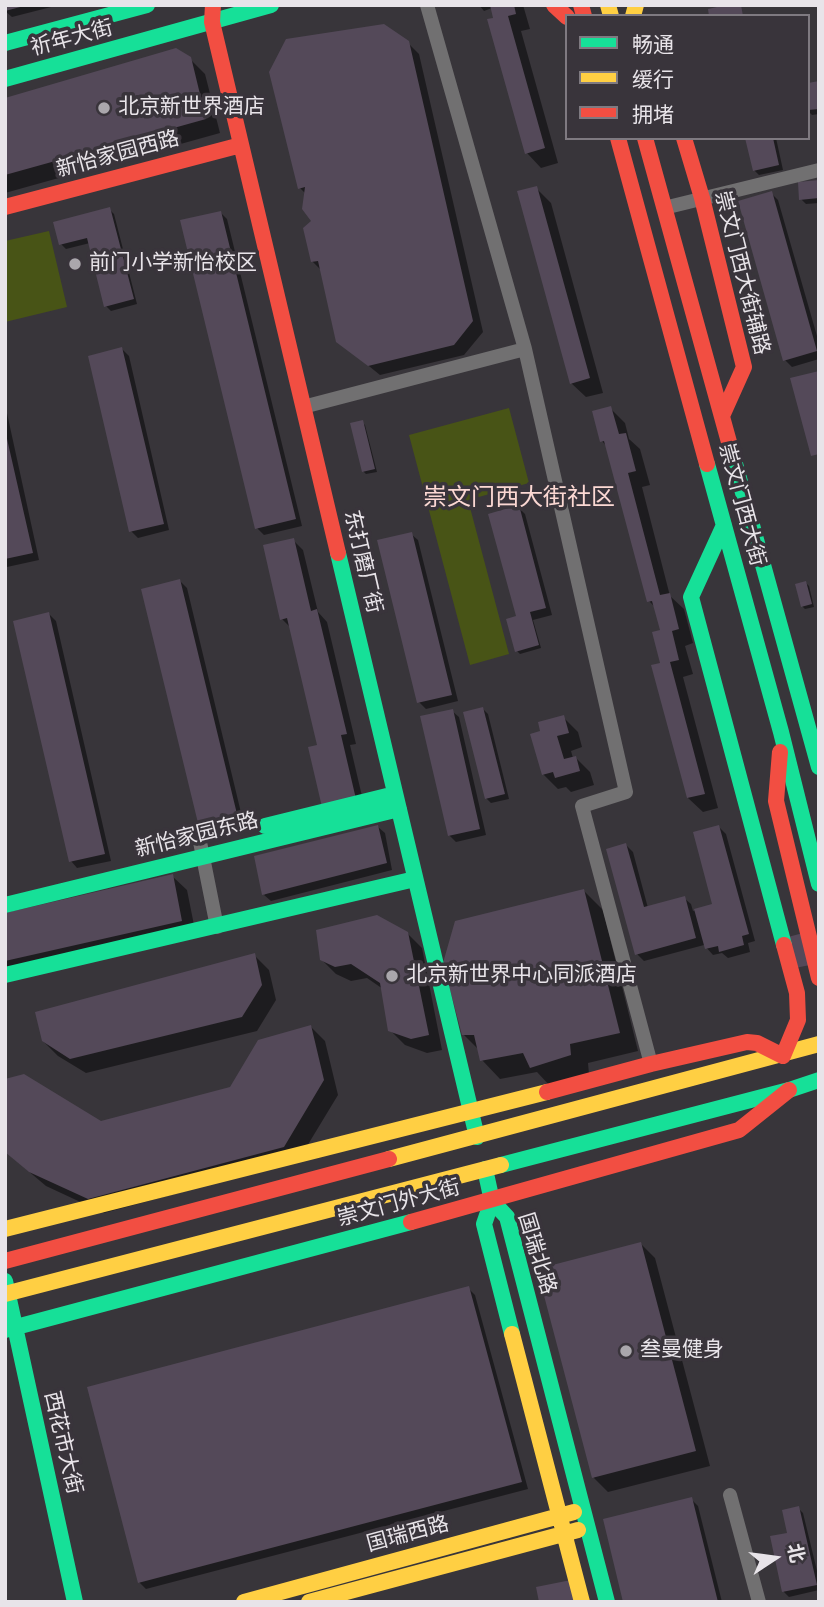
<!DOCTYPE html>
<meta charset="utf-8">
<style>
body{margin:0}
#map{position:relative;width:824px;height:1607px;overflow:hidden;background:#38353a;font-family:Roboto,"Noto Sans SC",sans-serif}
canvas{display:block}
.frame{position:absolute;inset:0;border:7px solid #e8e4e9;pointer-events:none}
.legend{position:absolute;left:565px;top:14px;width:245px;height:126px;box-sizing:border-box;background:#39343b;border:2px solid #7f7a81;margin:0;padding:9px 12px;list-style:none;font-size:21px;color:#e8e4e9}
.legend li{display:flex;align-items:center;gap:14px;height:35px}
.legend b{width:35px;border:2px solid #7f7a81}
.north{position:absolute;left:740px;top:1523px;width:70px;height:70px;-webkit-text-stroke:5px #39343b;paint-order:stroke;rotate:77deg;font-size:19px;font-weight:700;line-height:28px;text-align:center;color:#e8e4e9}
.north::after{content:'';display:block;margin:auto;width:24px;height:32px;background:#e8e4e9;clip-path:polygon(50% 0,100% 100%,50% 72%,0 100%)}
</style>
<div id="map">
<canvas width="824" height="1607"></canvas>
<div class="frame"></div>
<ul class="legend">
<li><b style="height:9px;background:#16e098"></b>畅通</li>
<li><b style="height:9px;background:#ffcf43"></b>缓行</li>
<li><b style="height:9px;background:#f24e42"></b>拥堵</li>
</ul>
<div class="north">北</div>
</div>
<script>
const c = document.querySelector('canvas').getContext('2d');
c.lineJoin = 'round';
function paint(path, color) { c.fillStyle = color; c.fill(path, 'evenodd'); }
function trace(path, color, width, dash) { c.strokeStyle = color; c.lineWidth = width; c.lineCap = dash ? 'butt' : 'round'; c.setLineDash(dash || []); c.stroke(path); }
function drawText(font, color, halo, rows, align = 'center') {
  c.font = font + ' Roboto,"Noto Sans SC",sans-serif'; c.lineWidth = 7; c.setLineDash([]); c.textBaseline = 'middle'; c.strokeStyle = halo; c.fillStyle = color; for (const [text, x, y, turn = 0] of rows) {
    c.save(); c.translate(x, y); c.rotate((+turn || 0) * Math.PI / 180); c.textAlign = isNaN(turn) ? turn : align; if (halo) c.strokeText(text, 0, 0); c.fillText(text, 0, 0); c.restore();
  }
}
paint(new Path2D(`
 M49 231 67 307 5 322V241Z
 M509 408 529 483 468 500 509 654 470 665 409 435Z`), '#485416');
paint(new Path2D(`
 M5 5H59L12 17 5 11Z
 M479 5H523L530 29 521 31 558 163 541 168 527 153 492 8 484 11Z
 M408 43 419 54 483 332 464 355 380 375 338 341 322 271 312 261 314 221 306 194 300 188Z
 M190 59 205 74 220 133 5 193V100Z
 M819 83V114L812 115 808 111V84Z
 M747 138H776L783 170 759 175 754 170Z
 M819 182V203L806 204 801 199Z
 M536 188 551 203 603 393 586 397 571 383Z
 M771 193 778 200 819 343V359L792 367 785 360Z
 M109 209 114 214 137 304 111 311 106 306 90 243 66 249 61 244Z
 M220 212 227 219 302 526 264 535 257 528Z
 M122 349 129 356 169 530 138 538 131 531Z
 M5 404 39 560 7 567 5 565Z
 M610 408 625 423 629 439 640 449 650 485 642 487 670 596 684 609 693 643 685 646 693 674 683 677 718 808 703 812 688 798 662 664V631L656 608 649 601 607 447 602 441Z
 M362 422 365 425 377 472 366 474 363 471Z
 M518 507 525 514 552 615 533 620 541 648 520 654 517 651 519 617Z
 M411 534 418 540 458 701 426 709 419 702Z
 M293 540 303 550 318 612 327 622 356 744 350 745 365 809 319 746 291 628 282 619Z
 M180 581 187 588 243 821 206 829 199 823Z
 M806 583 809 586 814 607 805 609 802 606Z
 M49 614 56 621 111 861 77 868 71 861Z
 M483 709 488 714 509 799 491 803 486 798Z
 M452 711 459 717 486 835 456 842 449 835Z
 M563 717 578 732 582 747 571 751 573 758H576L590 772 594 785 571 792 566 787 558 789 543 774 542 732Z
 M378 827 385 833 392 870 271 901 264 895Z
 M719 827 726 834 755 941 748 943 750 952 728 958 722 953 713 955 704 945 644 961 637 954 626 845 633 852 648 908 684 898 691 904 693 911 714 905Z
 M172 876 187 890 196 935 5 979V914Z
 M584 891 603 910 638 1051 588 1063 589 1074 550 1086 537 1072 500 1079 482 1060 480 1051 463 1034Z
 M407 933 422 948 442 1050 427 1053 405 1045 390 1030 383 989 367 978 351 981 336 974 321 959Z
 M254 955 269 970 276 1000 257 1031 86 1073 58 1056 43 1041Z
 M311 1027 325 1041 338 1095 298 1161 104 1213 46 1186 14 1159 101 1123 232 1089Z
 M641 1244 655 1258 710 1466 608 1492 594 1478Z
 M468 1288 475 1295 528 1489 146 1589 139 1582Z
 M691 1499 698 1506 722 1602H625Z
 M798 1508 803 1513 819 1579V1590L789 1597 784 1592 789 1534Z`), '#0007');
paint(new Path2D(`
 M5 5H24V6L5 11Z
 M490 5H514L516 14 508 16 545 148 525 154 487 19 493 18Z
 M726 5H741L743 16H709L708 9Z
 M384 24 409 41 473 321 454 345 368 366 336 342 318 261 311 262 303 228 311 221 302 209 305 187 298 189 269 72 286 39Z
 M176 48 191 57 206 119 5 175V98Z
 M819 81V109L808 110V83Z
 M745 138H773L779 165 753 171Z
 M819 180V198L799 200 798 182Z
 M537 186 590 378 570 384 517 191Z
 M772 191 817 351 783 361 738 201Z
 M110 207 134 299 104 307 87 238 59 245 53 222Z
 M221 211 296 519 255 529 180 220Z
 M122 347 164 524 129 532 88 356Z
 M819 371V454L811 456 790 378Z
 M611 406 619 434 626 433 636 471 628 473 660 595 670 593 679 629 672 631 679 660 670 662 705 794 687 798 651 665 660 663 652 632 660 630 652 601 647 602 604 441 600 442 592 411Z
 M363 420 375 469 362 472 350 423Z
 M5 430 33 553 5 559Z
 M519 505 546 608 530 612 539 645 515 652 506 619 516 616 488 514Z
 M412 532 452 695 417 703 377 540Z
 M294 538 311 611 317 609 347 734 341 735 356 799 322 807 308 747 317 745 287 618 280 620 263 545Z
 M180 579 237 814 198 823 141 589Z
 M806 581 812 604 801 607 795 584Z
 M49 612 105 854 69 862 13 621Z
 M483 707 505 794 485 799 463 712Z
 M453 709 480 829 448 836 420 716Z
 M564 715 569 733 557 736 564 759 576 756 580 771 555 778 553 772 542 775 530 734 540 731 538 722Z
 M378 825 387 863 262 895 254 856Z
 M719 825 749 934 742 936 744 945 719 952 718 946 705 949 694 909 712 904 693 832Z
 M626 843 644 907 685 896 696 938 635 955 606 849Z
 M173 874 182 921 5 961V913Z
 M584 889 620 1033 570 1044 571 1055 530 1068 523 1053 480 1061 474 1035H462L443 963 455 921Z
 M377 915 408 932 429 1035 411 1039 388 1031 380 983 351 964 335 967 320 960 316 930Z
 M803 933 810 965 795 968 788 937Z
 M255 953 262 985 242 1017 70 1059 42 1041 35 1012Z
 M311 1025 324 1080 284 1147 88 1199 29 1172 5 1152V1079L24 1074 101 1121 230 1087 258 1040Z
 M641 1242 696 1451 592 1478 537 1269Z
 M469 1286 522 1482 138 1583 87 1387Z
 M692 1497 718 1602H623L603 1519Z
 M799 1506 817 1585 782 1592 770 1536 787 1533 782 1510Z
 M571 1580 577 1602H539L536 1587Z`), '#544959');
trace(new Path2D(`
 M427 5 525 349 626 792 582 806 651 1064
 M664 208 819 170
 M303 407 525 349
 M200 842 217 927
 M730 1495 759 1602`), '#717071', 14);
trace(new Path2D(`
 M5 43 147 5
 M5 79 271 5
 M732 453 819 767
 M707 464 781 732 819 884
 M724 525 691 597 784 945
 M338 553 471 1112
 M265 826 395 794
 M5 905 399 809
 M5 975 415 879
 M471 1112 477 1137
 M501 1165 789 1090 819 1080
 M485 1169 492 1201
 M5 1281 75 1602
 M5 1330 411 1222
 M512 1334 484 1224 492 1201 507 1217 607 1602`), '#16e098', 16);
trace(new Path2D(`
 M608 5 611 16
 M633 16 636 5
 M389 1159 819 1044
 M5 1229 547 1092
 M5 1294 501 1165
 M512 1334 582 1602
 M244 1602 574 1512
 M309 1602 578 1530`), '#ffcf43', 16);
trace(new Path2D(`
 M213 5 212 22 338 553
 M554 5 567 17
 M581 5 584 16
 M618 138 707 464
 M645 138 732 453
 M684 138 702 198 744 367 722 416
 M5 207 241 145
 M780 752 776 801 819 978
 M783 1056 798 1020 797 993 784 945
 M547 1092 651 1064 747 1042 757 1043 783 1056
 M411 1222 739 1130 789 1090
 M5 1261 389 1159`), '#f24e42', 16);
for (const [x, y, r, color] of [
 [104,108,7,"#aaa7ac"],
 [75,264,7,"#aaa7ac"],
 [392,976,7,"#aaa7ac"],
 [626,1351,7,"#aaa7ac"]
]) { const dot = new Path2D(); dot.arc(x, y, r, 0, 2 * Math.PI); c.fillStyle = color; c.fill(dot); trace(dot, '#39343b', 2.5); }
drawText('21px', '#e8e4e9', '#39343b', [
 ["祈年大街",72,39,-15],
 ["新怡家园西路",118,155,-15],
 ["崇文门西大街辅路",741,273,76],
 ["崇文门西大街",741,505,75],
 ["东打磨厂街",362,562,77],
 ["新怡家园东路",197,836,-14],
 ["崇文门外大街",399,1204,-15],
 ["国瑞北路",536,1254,73],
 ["西花市大街",62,1443,77],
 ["国瑞西路",408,1535,-15]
]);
drawText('21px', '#e8e4e9', '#39343b', [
 ["北京新世界酒店",118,108],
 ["前门小学新怡校区",89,264],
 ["北京新世界中心同派酒店",406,976],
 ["叁曼健身",640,1351]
], 'left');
drawText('24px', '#fbd8d3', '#39343b', [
 ["崇文门西大街社区",519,499]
]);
</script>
